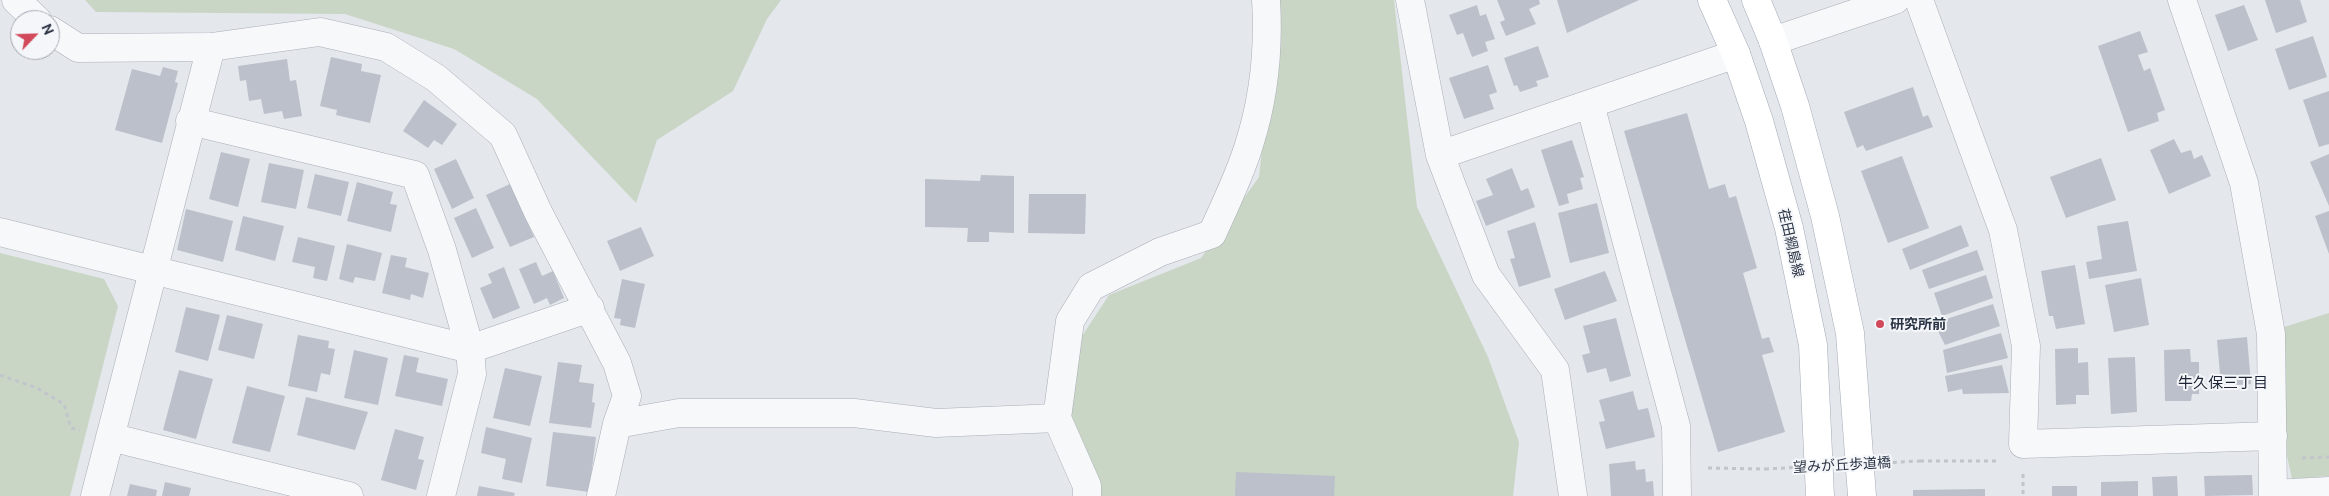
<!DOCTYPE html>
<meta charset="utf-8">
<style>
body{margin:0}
#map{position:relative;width:2329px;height:496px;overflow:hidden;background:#e4e7ec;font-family:Ubuntu,sans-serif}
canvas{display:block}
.north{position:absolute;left:10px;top:10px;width:50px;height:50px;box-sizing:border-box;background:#f4f6f9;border:1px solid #a4a8b1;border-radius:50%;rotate:66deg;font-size:14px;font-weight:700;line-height:20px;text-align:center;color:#2b3445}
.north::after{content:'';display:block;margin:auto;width:18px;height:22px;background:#d1495b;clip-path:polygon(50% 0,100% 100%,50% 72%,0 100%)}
</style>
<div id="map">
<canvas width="2329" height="496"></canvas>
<div class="north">N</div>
</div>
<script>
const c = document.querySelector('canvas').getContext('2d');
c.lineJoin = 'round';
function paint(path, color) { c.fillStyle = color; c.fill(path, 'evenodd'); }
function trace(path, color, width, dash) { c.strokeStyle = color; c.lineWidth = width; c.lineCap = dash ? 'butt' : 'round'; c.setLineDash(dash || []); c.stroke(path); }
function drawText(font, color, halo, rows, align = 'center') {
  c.font = font + ' Ubuntu,"Noto Sans JP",sans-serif'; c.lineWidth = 4; c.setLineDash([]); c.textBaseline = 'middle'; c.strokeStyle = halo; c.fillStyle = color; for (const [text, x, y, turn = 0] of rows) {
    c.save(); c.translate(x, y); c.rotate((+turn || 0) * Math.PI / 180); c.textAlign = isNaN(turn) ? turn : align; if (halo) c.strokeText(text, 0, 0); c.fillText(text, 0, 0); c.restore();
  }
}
paint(new Path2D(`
 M85 0H781L767 19 733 91 657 140 636 203 537 99 454 49 345 14 96 12Z
 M1278 0H1394L1417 207 1488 357 1519 442 1513 496H1077L1068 414 1082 336 1109 295 1201 258 1259 177Z
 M0 253 104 279 118 306 70 496H0Z
 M2329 313V476L2292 479 2280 424 2285 346 2284 327Z`), '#c9d6c5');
paint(new Path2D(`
 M1497 0H1539L1540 4 1529 9 1536 24 1506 36 1500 22 1505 20Z
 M1557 0H1639L1567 33Z
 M2265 0H2300L2307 22 2276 33Z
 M1477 5 1480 16 1486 14 1495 39 1485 42 1488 51 1472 57 1463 33 1457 35 1449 15Z
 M2244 5 2258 40 2228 51 2215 15Z
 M2140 31 2148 52 2138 55 2144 71 2150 68 2165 110 2157 113 2159 121 2128 132 2098 46Z
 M2313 36 2327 77 2289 90 2275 49Z
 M1538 46 1549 77 1536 81 1538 86 1520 92 1517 85 1514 86 1504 58Z
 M331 57 362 64 361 71 381 75 370 123 336 115 337 110 320 106Z
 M287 59 290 81 296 80 302 116 284 119 282 111 264 114 261 99 249 101 246 80 240 81 238 66Z
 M1488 65 1497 92 1489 95 1494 109 1464 119 1449 78Z
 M163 67 178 71 175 82 178 83 162 143 115 130 132 69 160 76Z
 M1913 87 1923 117 1928 115 1933 127 1866 151 1863 145 1857 148 1844 112Z
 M2329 91V144L2319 147 2303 100Z
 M424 100 457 124 442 145 434 140 428 148 403 131Z
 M1687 113 1709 189 1725 184 1729 198 1736 196 1757 268 1743 273 1762 339 1769 337 1774 352 1762 355 1785 432 1718 452 1624 131Z
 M2174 139 2181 153 2191 150 2194 159 2202 155 2211 176 2169 194 2150 150Z
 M1572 140 1584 177 1580 178 1583 189 1567 194 1569 203 1559 206 1541 150Z
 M221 152 250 159 238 207 209 199Z
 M2329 154V206L2310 162Z
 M1902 156 1929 228 1888 243 1861 171Z
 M2101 158 2116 200 2066 218 2050 177Z
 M456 159 474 198 452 209 434 169Z
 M269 163 304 170 296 209 261 202Z
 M1512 168 1521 191 1528 188 1535 207 1486 226 1476 201 1493 195 1486 179Z
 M315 174 349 182 341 216 307 208Z
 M981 175 1014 176V233L989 232V242H967L968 228 925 227V179L980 181Z
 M357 182 393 192 390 204 397 205 391 232 347 221Z
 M510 184 534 237 510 247 486 195Z
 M1029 194H1086L1085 234 1028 233Z
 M1597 203 1609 253 1570 263 1558 213Z
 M476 208 494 248 472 258 454 218Z
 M186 209 233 221 223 262 177 250Z
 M2329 211V254L2315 216Z
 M243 216 284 226 275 261 235 250Z
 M2128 221 2137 271 2089 279 2086 262 2102 259 2097 226Z
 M1535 222 1551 277 1519 287 1510 259 1515 258 1507 231Z
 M1961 225 1969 246 1910 270 1902 249Z
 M641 227 654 256 620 271 607 241Z
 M298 237 335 246 327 281 313 278 315 267 292 262Z
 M347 244 382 253 375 281 355 277 353 283 339 279Z
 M1977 250 1984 270 1929 289 1922 270Z
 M391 255 407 258 405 267 429 273 423 298 411 294 410 300 382 293Z
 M536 262 542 276 553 271 564 298 550 305 547 298 534 304 519 269Z
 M2075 265 2085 324 2056 329 2053 316H2049L2041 271Z
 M504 267 520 308 493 319 480 288 492 283 488 274Z
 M1605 271 1617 301 1565 320 1554 289Z
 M1986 275 1993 298 1942 316 1934 293Z
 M2141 278 2149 325 2114 332 2105 285Z
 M622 279 645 284 635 328 620 325 621 319 614 318Z
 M1993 304 2000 326 1945 345 1938 331 1940 321Z
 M186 307 220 315 208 361 175 352Z
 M227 315 263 324 254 359 218 350Z
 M1616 318 1631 376 1610 382 1606 368 1587 373 1582 355 1590 353 1583 326Z
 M2001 333 2008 358 1947 373 1943 350Z
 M298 335 329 341 328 348 335 349 330 375 321 373 317 392 288 386Z
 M2247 337 2251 384 2221 386 2217 340Z
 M2078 348V363L2088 362 2089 395H2076V404L2056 405 2055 349Z
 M2190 349 2191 362H2199V394H2192L2191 401H2165L2164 350Z
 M354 350 388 358 378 405 344 398Z
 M404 355 419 358 416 372 448 379 442 406 395 396Z
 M2135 357 2137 412 2111 414 2108 358Z
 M558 362 582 365 579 382 594 384 592 402 595 403 591 428 549 423Z
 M2002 365 2009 393 1963 394 1962 389 1948 392 1945 376Z
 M505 368 542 376 530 426 493 418Z
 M179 370 213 379 196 439 163 430Z
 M247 386 285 396 270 452 232 443Z
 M1633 391 1638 410 1648 408 1655 437 1606 449 1599 422 1605 421 1599 400Z
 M306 397 368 412 355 450 297 435Z
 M486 427 532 438 522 483 502 479 506 459 481 453Z
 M395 429 424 437 418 459 424 460 416 490 381 480Z
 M553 432 596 437 589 492 546 486Z
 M1635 461 1636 470 1645 469 1646 482 1653 481 1654 496H1611L1609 464Z
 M1236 472 1335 476 1334 496H1235Z
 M2252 475 2253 495 2205 496 2204 476Z
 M2177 476 2178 496H2153L2152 477Z
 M2138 481V496H2101V482Z
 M165 482 191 488 189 496H162Z
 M130 484 157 490 156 496H127Z
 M479 486 515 493 514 496H477Z
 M2052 486H2077V496H2052Z
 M1985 489V496H1913V490Z`), '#bbc0ca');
const minor = new Path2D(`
 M16 0 37 20
 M1410 0 1440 155 1486 275 1555 370 1573 496
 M1919 0 2003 230 2026 346 2023 444 2273 436
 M2182 0 2244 183 2271 334 2273 496
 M50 30 78 48 211 47 320 32 386 47 436 78 503 135 538 212 617 363 627 396 617 424 601 496
 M1773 41 1895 0
 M1590 104 1676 426 1677 496
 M190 121 415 175 442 250 470 349 472 374 441 496
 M1440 155 1736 54
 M0 232 470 349 590 308
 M617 424 679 413H854L936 423 1057 418
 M110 437 349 496
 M2273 494 2329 491
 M95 496 211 47
 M1087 496V486L1057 418 1070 321 1091 287 1160 252 1212 234C1225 205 1240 175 1249 145 1264 98 1269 49 1266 0`);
const major = new Path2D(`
 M1712 0 1736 54 1759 121 1789 228 1813 345 1820 496
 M1756 0 1773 41 1795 106 1825 216 1850 333 1862 496`);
trace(minor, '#a9aeb7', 29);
trace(major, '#a3abb8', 29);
trace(new Path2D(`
 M0 375 37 388 64 404 71 428 80 430
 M2302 458 2329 457
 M1920 461H1997
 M1708 468 1765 469
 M2023 474V496`), '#c2c5cb', 3, [4, 4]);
trace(minor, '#f7f8fa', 28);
trace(major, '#fff', 28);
trace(new Path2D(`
 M1765 469 1920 461`), '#c2c5cb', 3, [4, 4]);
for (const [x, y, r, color] of [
 [1880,324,5,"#d1495b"]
]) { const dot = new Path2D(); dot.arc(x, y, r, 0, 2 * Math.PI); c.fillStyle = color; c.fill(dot); trace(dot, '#f4f6f9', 2); }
drawText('14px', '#2b3445', '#f4f6f9', [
 ["荏田綱島線",1791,243,77],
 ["望みが丘歩道橋",1842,465,-3]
]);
drawText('bold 14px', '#2b3445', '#f4f6f9', [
 ["研究所前",1890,324]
], 'left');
drawText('15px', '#1d2536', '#f4f6f9', [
 ["牛久保三丁目",2223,383]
]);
</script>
